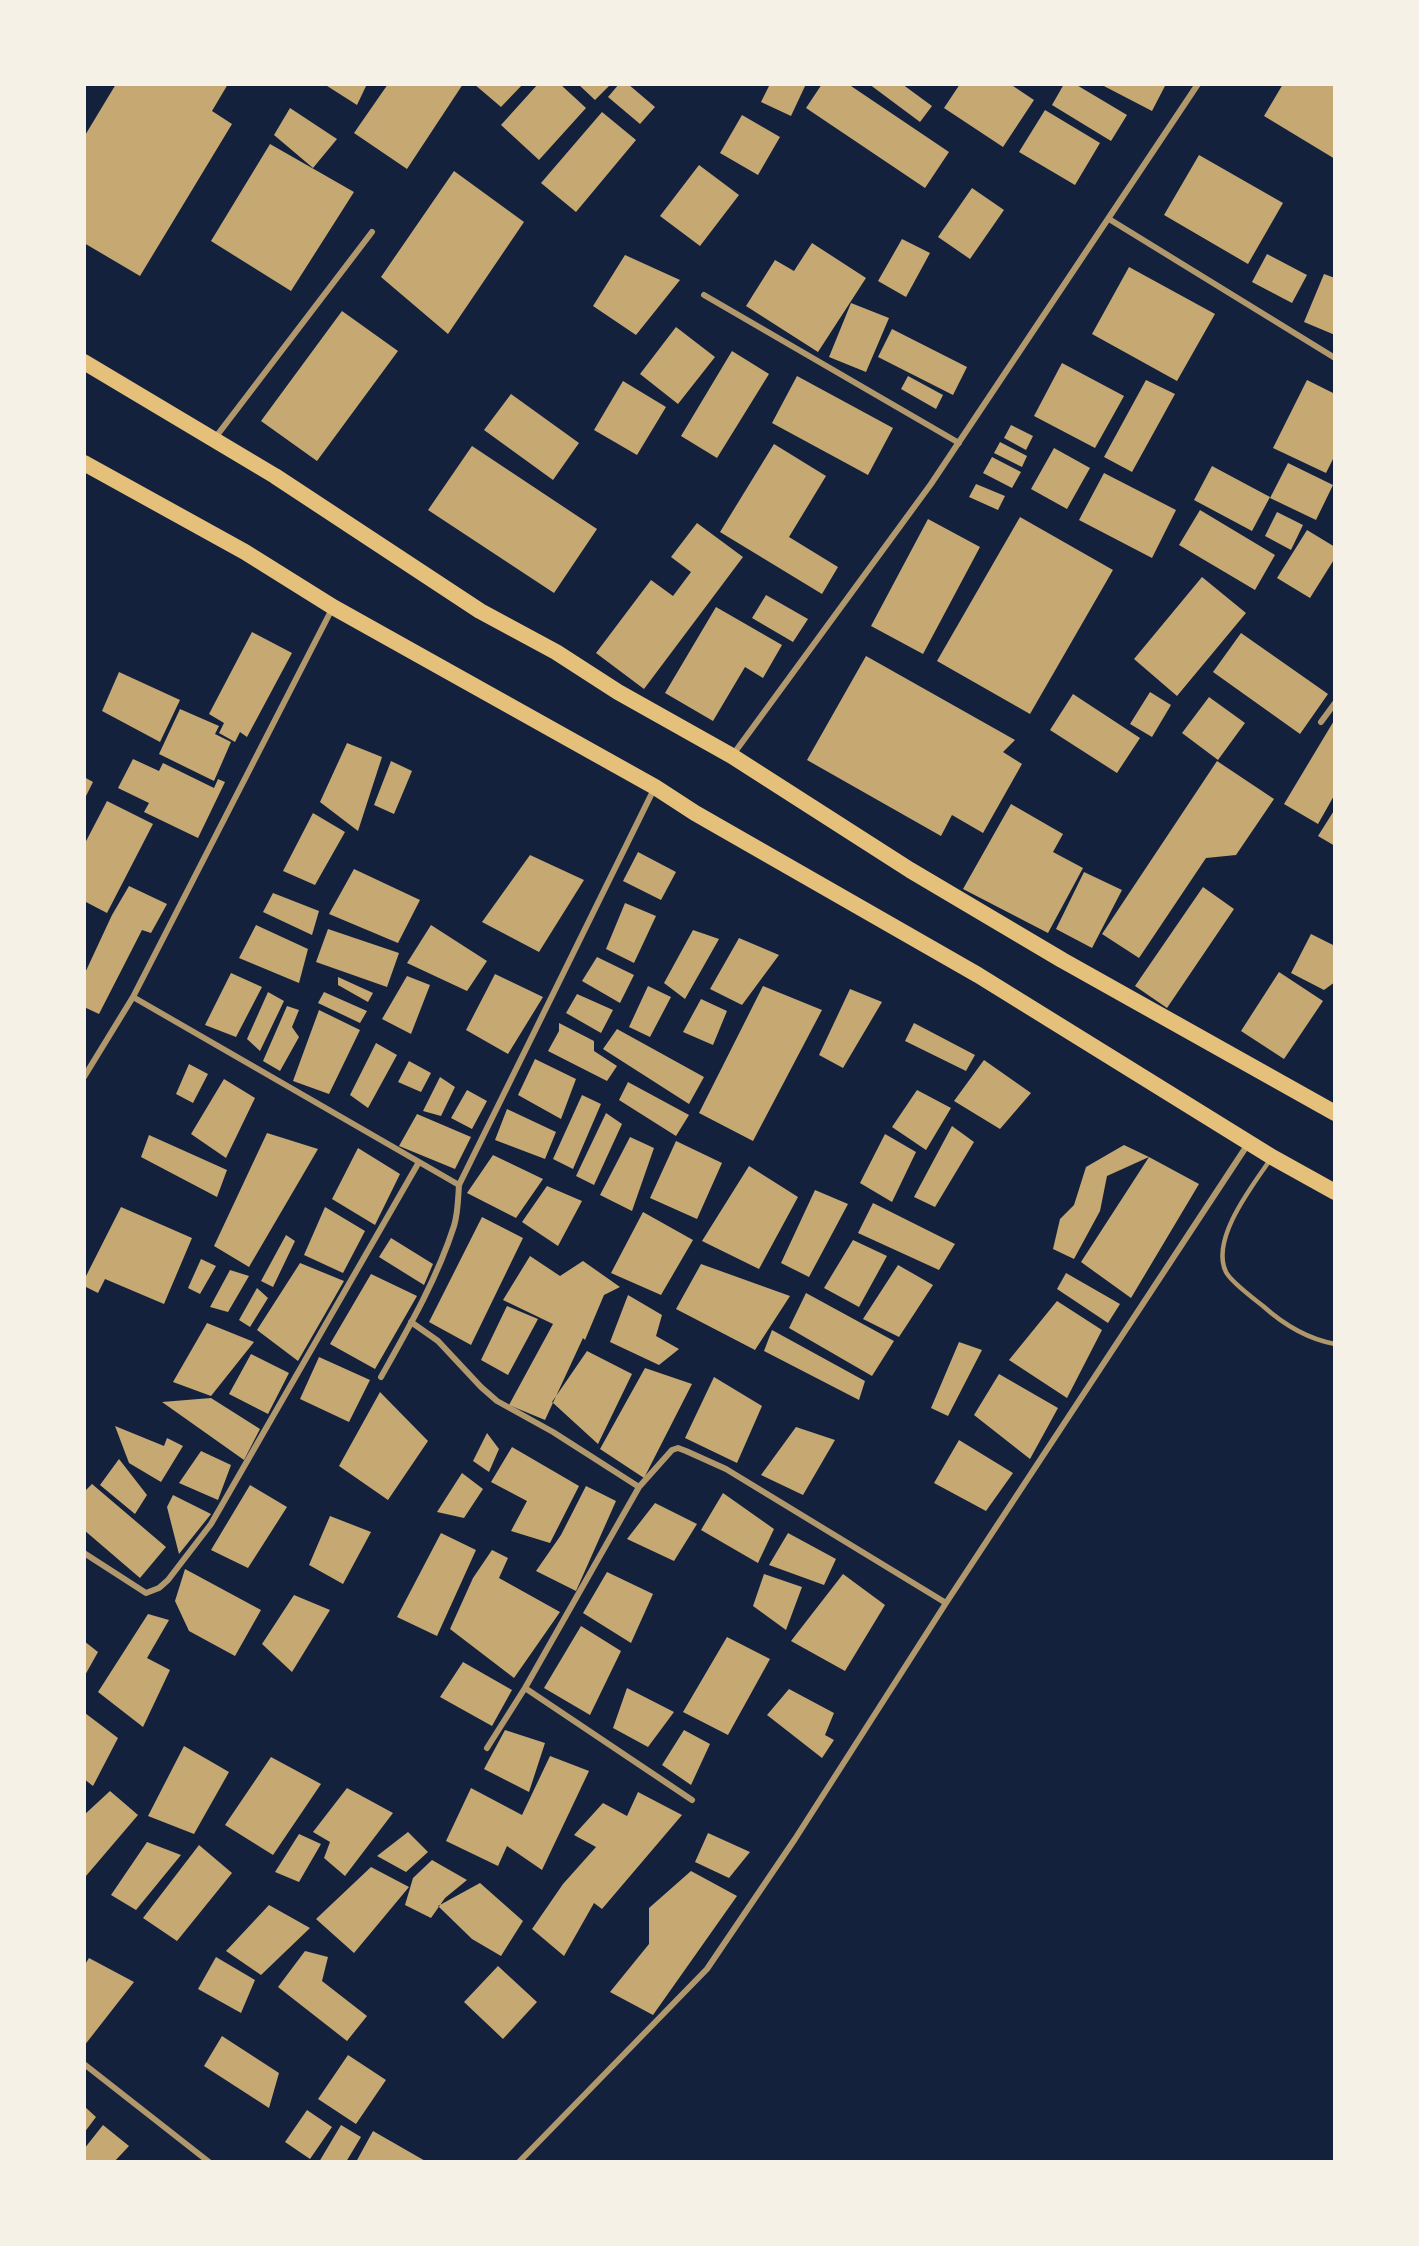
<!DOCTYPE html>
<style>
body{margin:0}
#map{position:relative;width:1419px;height:2246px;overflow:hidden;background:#14213d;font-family:Ubuntu,sans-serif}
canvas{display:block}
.frame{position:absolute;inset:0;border:86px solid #f6f1e7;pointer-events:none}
</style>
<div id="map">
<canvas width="1419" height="2246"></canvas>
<div class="frame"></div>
</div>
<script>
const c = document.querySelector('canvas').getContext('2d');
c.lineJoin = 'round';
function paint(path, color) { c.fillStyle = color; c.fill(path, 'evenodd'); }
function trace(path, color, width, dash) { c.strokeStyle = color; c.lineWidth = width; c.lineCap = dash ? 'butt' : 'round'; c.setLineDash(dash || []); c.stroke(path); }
paint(new Path2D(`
 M116 84H228L212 111 232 124 140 276 84 243V137Z
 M324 84H367L357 105Z
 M388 84H463L407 169 354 133Z
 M474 84H523L501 107Z
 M538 84H560L586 108 539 160 501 125Z
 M578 84H611L595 100Z
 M619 84H628L655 107 640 124 608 97Z
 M770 84H806L791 116 761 102Z
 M822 84H848L949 152 925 188 806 108Z
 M869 84H902L932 106 920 122Z
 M960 84H1010L1034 100 1003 147 944 108Z
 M1064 84H1075L1127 115 1111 141 1052 105Z
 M1100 84H1166L1152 111Z
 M1283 84H1335V159L1264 116Z
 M290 108 337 139 313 168 274 135Z
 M1045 110 1100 143 1075 185 1019 152Z
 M602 112 636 140 576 212 541 183Z
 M742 115 780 137 758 175 720 153Z
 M270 144 354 192 291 291 211 241Z
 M1199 155 1283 203 1248 264 1164 215Z
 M699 165 739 195 700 246 660 216Z
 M454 171 524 222 448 334 381 277Z
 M972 188 1004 210 970 259 938 237Z
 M902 239 930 253 906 297 878 281Z
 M812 243 866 278 818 352 746 306 775 260 794 271Z
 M1267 254 1307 275 1292 303 1252 282Z
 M625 255 680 280 636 335 593 306Z
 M1129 267 1215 314 1177 381 1092 334Z
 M1324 274 1335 278V335L1304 322Z
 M851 303 889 318 866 372 829 357Z
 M342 311 398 351 317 461 261 421Z
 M676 327 715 357 678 404 640 374Z
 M892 329 967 367 953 395 878 357Z
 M732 351 769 374 717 458 681 436Z
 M1062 363 1124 396 1095 448 1034 416Z
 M797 376 893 428 868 475 772 423Z
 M908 376 943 395 936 409 901 389Z
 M1146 380 1175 394 1132 472 1104 457Z
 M1307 380 1335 394V455L1326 473 1273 448Z
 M623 381 666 407 637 455 594 430Z
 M511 394 579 443 553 480 484 430Z
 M1011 425 1033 436 1026 450 1004 438Z
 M1000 442 1027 456 1022 467 994 453Z
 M774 444 826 476 789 537 838 567 822 594 720 532Z
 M472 446 597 529 554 593 428 510Z
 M1054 448 1090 468 1067 509 1031 489Z
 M992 457 1021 472 1012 488 983 473Z
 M1288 463 1333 485 1316 520 1270 498Z
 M1212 466 1270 497 1252 531 1194 500Z
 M1104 473 1176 510 1152 558 1079 520Z
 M976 484 1005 496 998 510 969 497Z
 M1200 510 1275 555 1255 590 1179 545Z
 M1277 512 1303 525 1291 550 1265 536Z
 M1020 517 1113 570 1030 714 937 661Z
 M928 519 980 547 923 654 871 626Z
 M697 523 743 557 644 689 596 653 651 580 673 596 691 572 671 557Z
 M1307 530 1335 547V558L1310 598 1277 578Z
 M1202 577 1246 613 1177 696 1134 659Z
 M766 595 808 619 793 642 752 618Z
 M716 607 782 645 763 678 745 667 713 721 665 693Z
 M252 632 292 653 247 737 240 732 235 742 219 733 224 723 209 714Z
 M1241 633 1328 694 1300 734 1213 672Z
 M866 656 1015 740 1003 752 1022 764 983 833 952 815 941 836 807 760Z
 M119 672 180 700 160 742 102 711Z
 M1150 692 1171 705 1152 737 1130 724Z
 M1073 694 1140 738 1117 773 1050 730Z
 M1209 697 1245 723 1218 760 1182 733Z
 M180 709 219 726 215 734 231 742 214 781 159 754Z
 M1335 719V794L1318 824 1284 804Z
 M347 743 382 757 358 831 320 802Z
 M133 759 159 771 163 763 214 788 218 779 225 782 198 838 144 812 149 803 118 788Z
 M391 761 412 771 394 814 374 805Z
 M1217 761 1274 799 1236 855 1206 858 1139 958 1102 934Z
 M84 777 93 782 84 800Z
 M107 801 153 824 107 913 84 901V845Z
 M1011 804 1063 834 1053 852 1083 868 1048 933 963 889Z
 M1335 809V846L1318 836Z
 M313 813 345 832 315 885 283 871Z
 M638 852 676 872 661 900 623 881Z
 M530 855 584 880 539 952 482 922Z
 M354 869 420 900 398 943 329 914Z
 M1084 872 1122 890 1092 948 1056 929Z
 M129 886 167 904 151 933 142 930 99 1014 84 1007V975L112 915Z
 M1203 887 1234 909 1167 1008 1135 986Z
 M273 893 319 911 312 935 263 912Z
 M625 903 656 916 634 963 606 949Z
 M256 925 308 949 299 983 239 958Z
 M431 925 487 961 467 991 407 963Z
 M328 929 399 953 387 987 316 962Z
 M693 930 719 939 685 999 664 983Z
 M1311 934 1335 946V982L1324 990 1291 973Z
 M739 938 779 955 742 1005 710 989Z
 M597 957 634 975 620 1003 582 981Z
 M1279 972 1323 1001 1284 1059 1241 1031Z
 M231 973 262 987 236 1037 205 1025Z
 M495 974 543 997 508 1054 466 1030Z
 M407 976 430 985 411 1034 382 1019Z
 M338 977 373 993 368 1002 338 985Z
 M648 986 671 997 650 1037 629 1027Z
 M763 986 822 1010 753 1141 699 1113Z
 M850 989 882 1002 843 1068 819 1055Z
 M268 992 284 1001 260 1051 247 1039Z
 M324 992 367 1011 360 1023 318 1003Z
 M577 994 613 1010 601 1033 566 1013Z
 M701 999 727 1011 713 1045 683 1032Z
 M287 1006 299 1010 292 1027 299 1037 280 1071 263 1061Z
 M319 1010 360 1030 329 1094 293 1081Z
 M559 1023 594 1041V1051L617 1066 607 1081 548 1051 559 1031Z
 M914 1023 975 1055 966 1071 905 1041Z
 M617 1029 704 1077 689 1104 603 1049Z
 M376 1043 397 1055 368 1108 350 1095Z
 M535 1059 576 1079 561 1119 518 1095Z
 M984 1060 1031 1093 1000 1129 954 1101Z
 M409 1061 431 1073 421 1092 398 1082Z
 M189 1064 208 1074 193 1103 176 1094Z
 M440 1077 455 1087 441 1116 423 1111Z
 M224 1079 255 1098 226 1158 191 1134Z
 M628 1082 689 1115 676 1136 619 1100Z
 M467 1090 487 1101 472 1129 451 1118Z
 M917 1090 951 1108 926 1150 892 1127Z
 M582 1095 601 1104 573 1169 553 1159Z
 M507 1109 556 1132 545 1159 495 1140Z
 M606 1113 622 1124 594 1185 576 1176Z
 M417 1114 471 1137 455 1169 399 1146Z
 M952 1126 974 1142 935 1207 914 1197Z
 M267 1133 318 1149 249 1267 214 1246Z
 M885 1134 916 1152 892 1202 860 1183Z
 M149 1135 227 1170 217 1197 141 1157Z
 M630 1137 654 1148 632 1211 600 1195Z
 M676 1141 722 1163 697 1219 650 1198Z
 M1124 1145 1149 1157 1107 1176 1100 1211 1074 1259 1053 1249 1060 1219 1074 1205 1086 1167Z
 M358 1148 400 1174 375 1225 332 1199Z
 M493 1155 543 1179 516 1218 467 1193Z
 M1149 1157 1199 1184 1131 1298 1081 1262Z
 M749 1166 798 1197 759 1269 702 1241Z
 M547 1186 582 1201 558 1246 522 1222Z
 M815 1190 848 1204 809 1277 781 1263Z
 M873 1203 955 1244 939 1270 858 1233Z
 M121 1207 192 1238 164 1304 105 1279 98 1293 84 1286V1280Z
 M325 1207 365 1231 343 1273 304 1255Z
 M643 1212 693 1240 661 1295 611 1273Z
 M482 1217 523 1238 471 1345 429 1322Z
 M286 1235 295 1241 273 1287 261 1281Z
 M391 1238 433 1264 424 1285 379 1257Z
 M853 1240 887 1256 859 1307 824 1288Z
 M530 1256 560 1276 583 1261 620 1287 604 1295 585 1340 583 1338 545 1420 509 1405 553 1324 503 1300Z
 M201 1259 216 1266 200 1294 188 1288Z
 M300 1263 344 1281 298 1361 257 1330Z
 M701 1264 790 1296 755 1350 676 1309Z
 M898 1265 933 1285 899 1337 863 1319Z
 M230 1270 249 1276 228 1312 210 1307Z
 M1066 1273 1120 1304 1108 1323 1057 1289Z
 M371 1274 417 1296 375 1369 330 1344Z
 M257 1288 268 1298 250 1327 239 1320Z
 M806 1293 894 1341 872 1376 789 1328Z
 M628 1295 662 1315 656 1336 679 1349 659 1365 610 1342Z
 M1057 1301 1102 1330 1067 1398 1009 1360Z
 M507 1306 538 1319 508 1375 481 1360Z
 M207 1323 254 1342 211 1396 173 1382Z
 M772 1330 865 1381 859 1400 764 1351Z
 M959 1342 982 1350 948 1416 931 1408Z
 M587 1351 632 1374 598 1444 552 1402Z
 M251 1354 289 1373 268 1414 229 1394Z
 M319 1357 370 1380 349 1422 300 1399Z
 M645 1368 692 1384 644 1478 600 1449Z
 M999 1374 1058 1408 1030 1459 974 1415Z
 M714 1377 762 1406 737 1463 685 1438Z
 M380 1392 428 1441 388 1500 339 1466Z
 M211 1398 260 1429 244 1460 162 1402Z
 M115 1426 164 1446 167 1438 183 1446 161 1482 129 1463Z
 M796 1427 835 1440 803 1495 761 1475Z
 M487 1433 499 1449 489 1472 473 1461Z
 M959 1440 1013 1473 986 1511 934 1483Z
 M512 1447 579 1486 550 1543 511 1531 527 1501 491 1482Z
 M201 1451 231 1465 218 1500 179 1483Z
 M119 1459 147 1495 135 1514 100 1485Z
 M462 1473 483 1489 464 1518 437 1512Z
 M92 1484 166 1547 140 1578 84 1530V1492Z
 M250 1485 287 1507 248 1568 211 1550Z
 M586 1486 616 1501 576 1591 536 1571 561 1535Z
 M723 1493 774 1529 758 1563 701 1530Z
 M173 1495 211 1514 179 1554 167 1507Z
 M655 1503 697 1524 674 1561 627 1539Z
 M330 1516 371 1532 343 1584 309 1565Z
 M441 1533 476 1550 437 1636 397 1617Z
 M788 1533 836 1559 824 1585 769 1565Z
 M492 1550 508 1558 499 1578 560 1612 514 1678 450 1629 473 1578Z
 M185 1569 261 1610 235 1656 189 1631 175 1601Z
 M607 1572 653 1594 631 1643 583 1613Z
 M764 1574 802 1587 786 1630 753 1606Z
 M843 1574 885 1605 845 1671 791 1641Z
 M294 1595 330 1610 292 1672 262 1644Z
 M148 1614 169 1620 147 1658 170 1670 143 1727 98 1692Z
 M581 1626 621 1651 590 1715 544 1688Z
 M727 1637 770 1659 728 1735 683 1712Z
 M84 1641 98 1652 84 1677Z
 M463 1662 512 1690 492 1726 440 1697Z
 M627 1688 674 1712 648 1747 613 1728Z
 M789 1689 834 1713 825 1735 834 1740 822 1758 767 1715Z
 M85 1713 118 1738 93 1786 84 1779Z
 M505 1730 545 1743 529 1792 484 1769Z
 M684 1730 710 1744 691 1785 662 1765Z
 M184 1746 229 1772 194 1834 148 1816Z
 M550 1756 589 1771 542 1870 507 1846 498 1866 446 1841 471 1788 522 1815Z
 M271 1757 321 1784 273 1855 225 1825Z
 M347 1788 393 1813 345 1876 324 1858 330 1842 313 1832Z
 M110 1791 138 1815 86 1876 84 1874V1815Z
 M638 1792 682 1815 602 1909 594 1903 564 1956 532 1929 563 1884 596 1847 574 1835 603 1803 627 1816Z
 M408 1832 428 1852 406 1872 377 1856Z
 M708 1833 750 1852 729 1878 695 1862Z
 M299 1834 321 1844 299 1882 275 1872Z
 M147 1842 181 1855 136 1910 111 1895Z
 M199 1845 232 1873 177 1941 143 1918Z
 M432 1860 467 1880 445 1898 431 1918 405 1905 413 1878Z
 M371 1867 409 1887 354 1953 316 1919Z
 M691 1871 737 1896 653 2015 610 1992 649 1944V1908Z
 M480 1883 523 1921 501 1956 472 1939 438 1906Z
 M269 1905 310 1928 261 1975 226 1951Z
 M305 1951 328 1957 322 1981 367 2016 347 2041 278 1987Z
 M216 1957 255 1980 241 2013 198 1989Z
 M89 1958 134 1982 84 2046V1966Z
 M498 1966 537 2002 503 2039 464 2002Z
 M222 2036 279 2073 269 2108 204 2066Z
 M348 2055 386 2080 356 2124 318 2099Z
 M84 2106 96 2117 84 2133Z
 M307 2110 332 2127 310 2159 285 2142Z
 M103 2125 129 2146 114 2162H84V2149Z
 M341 2125 361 2137 346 2162H319Z
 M373 2131 427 2162H356Z`), '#c6a872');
trace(new Path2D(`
 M1270 1160C1252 1186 1210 1240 1226 1272 1231 1282 1253 1298 1263 1306 1283 1324 1308 1339 1335 1344`), '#b1986c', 4.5);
trace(new Path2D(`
 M1109 219 1335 358
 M704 295 959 443
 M215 438 372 232
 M1321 722 1335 703
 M732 756 931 484 1198 84
 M133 997 459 1185
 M84 1077 133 997 333 607
 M411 1322 438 1341 481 1387 497 1401 553 1432 639 1487 525 1688 487 1748
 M381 1377C408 1329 437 1279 454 1226 458 1213 458 1199 459 1185L654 789
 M639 1487 672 1450 678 1448 686 1451 726 1469 946 1603
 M84 1553 146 1593 159 1588 168 1580 211 1524 419 1162
 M525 1688 692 1800
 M84 2064 209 2162
 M519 2162 707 1969 795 1839 946 1603 1248 1144`), '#b1986c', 6);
trace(new Path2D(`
 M84 362 275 476 480 611 556 652 618 692 732 756 910 870 1062 960 1335 1113
 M84 463 245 552 333 607 655 787 695 813 978 975 1272 1157 1335 1192`), '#e5c07b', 16);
</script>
